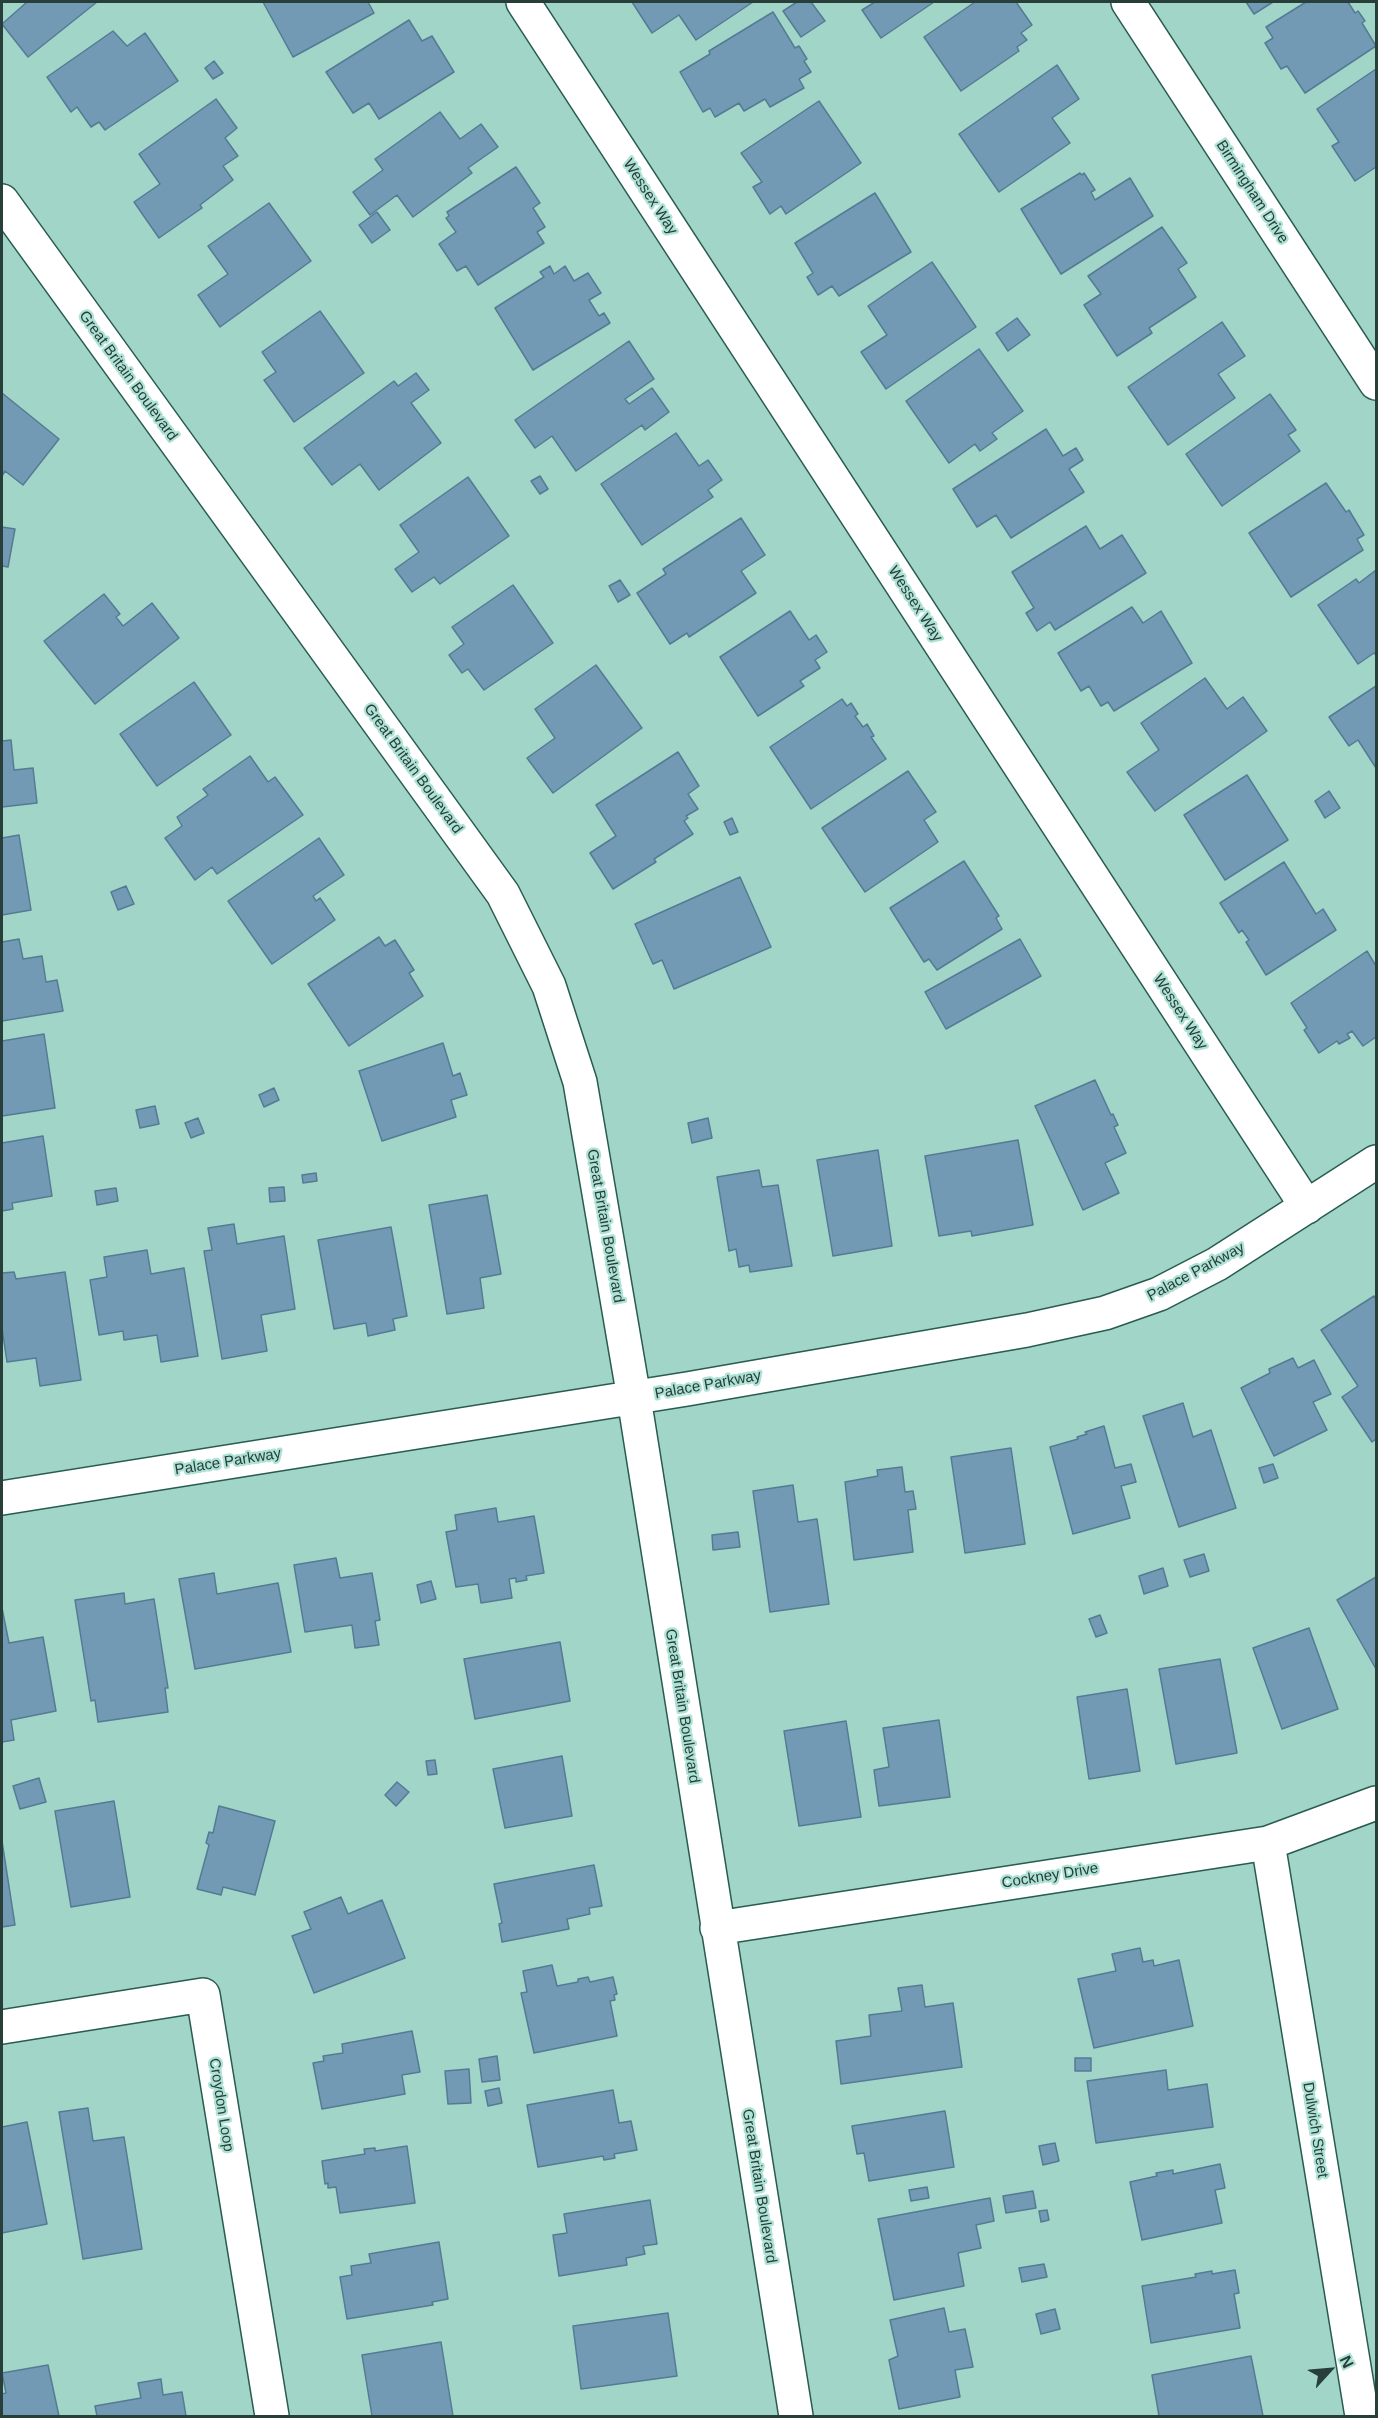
<!DOCTYPE html>
<style>
body{margin:0}
#map{position:relative;width:1378px;height:2418px;overflow:hidden;background:#a1d5c8;font-family:Arial,sans-serif}
canvas{display:block}
.frame{position:absolute;inset:0;border:3px solid #283e38;pointer-events:none}
.north{position:absolute;left:1300px;top:2340px;width:60px;height:60px;-webkit-text-stroke:4px #ade2d5;paint-order:stroke;rotate:64deg;font-size:16px;font-weight:700;line-height:24px;text-align:center;color:#283e38}
.north::after{content:'';display:block;margin:auto;width:21px;height:27px;background:#283e38;clip-path:polygon(50% 0,100% 100%,50% 72%,0 100%)}
</style>
<div id="map">
<canvas width="1378" height="2418"></canvas>
<div class="frame"></div>
<div class="north">N</div>
</div>
<script>
const c = document.querySelector('canvas').getContext('2d');
c.lineJoin = 'round';
function paint(path, color) { c.fillStyle = color; c.fill(path, 'evenodd'); }
function trace(path, color, width, dash) { c.strokeStyle = color; c.lineWidth = width; c.lineCap = dash ? 'butt' : 'round'; c.setLineDash(dash || []); c.stroke(path); }
function drawText(font, color, halo, rows, align = 'center') {
  c.font = font + ' Arial,sans-serif'; c.lineWidth = 4.5; c.setLineDash([]); c.textBaseline = 'middle'; c.strokeStyle = halo; c.fillStyle = color; for (const [text, x, y, turn = 0] of rows) {
    c.save(); c.translate(x, y); c.rotate((+turn || 0) * Math.PI / 180); c.textAlign = isNaN(turn) ? turn : align; if (halo) c.strokeText(text, 0, 0); c.fillText(text, 0, 0); c.restore();
  }
}
const building = new Path2D(`
 M27 2H97L28 57 2 24Z
 M263 2H368L374 13 293 57Z
 M632 2H753L696 40 679 15 652 33Z
 M797 2H811L825 21 801 37 783 11Z
 M875 2H934L881 38 862 10Z
 M975 2H1016L1032 25 1021 33 1027 40 1017 47 1019 51 961 91 924 37Z
 M1246 2H1273L1254 14Z
 M1306 2H1348L1355 13 1358 11 1365 21 1362 23 1376 46 1305 93 1287 66 1281 69 1265 43 1273 38 1266 27Z
 M773 12 795 48 799 46 807 59 804 61 811 72 799 79 804 88 770 107 765 99 744 111 739 103 715 117 710 108 703 112 680 72 710 54 709 51Z
 M409 20 422 41 432 36 454 72 379 119 369 103 353 113 326 72Z
 M113 31 127 46 145 33 178 81 105 130 99 122 91 127 77 107 71 112 47 77Z
 M214 61 223 73 213 79 205 68Z
 M1057 65 1079 99 1052 118 1070 143 999 192 959 134Z
 M1376 69V167L1355 181 1332 146 1339 142 1317 109Z
 M216 99 237 128 225 138 238 156 223 166 233 180 200 205 202 208 159 238 134 202 160 184 139 154Z
 M819 101 861 163 786 214 781 206 770 214 753 187 762 182 741 153Z
 M440 112 460 139 481 124 498 147 468 168 472 173 413 217 397 195 370 215 353 192 383 170 375 159Z
 M516 167 540 203 533 208 545 227 537 232 544 243 478 285 466 266 457 271 439 244 456 232 446 218 449 216 447 212Z
 M1080 173 1082 175 1084 173 1095 190 1091 192 1095 200 1130 178 1153 216 1061 274 1021 209Z
 M875 193 911 252 839 296 832 286 818 295 807 277 813 273 795 243Z
 M269 203 311 261 220 327 198 295 228 274 208 246Z
 M377 212 390 230 372 243 359 225Z
 M1162 227 1187 263 1178 269 1196 297 1149 328 1152 333 1117 356 1084 305 1101 294 1088 276Z
 M932 262 976 327 886 389 861 352 887 335 868 306Z
 M550 266 554 274 565 266 574 281 588 273 601 293 589 300 599 316 604 313 610 323 533 370 495 308 544 277 540 272Z
 M320 311 364 373 294 422 264 380 276 372 262 352Z
 M1017 318 1030 335 1008 351 996 333Z
 M1222 322 1245 356 1218 374 1235 398 1168 445 1128 387Z
 M629 341 654 379 625 399 629 404 652 388 669 412 645 430 642 425 576 471 552 436 535 448 515 420Z
 M979 349 1023 411 992 433 997 439 980 451 975 444 949 463 906 401Z
 M416 373 429 390 411 403 441 443 379 490 360 464 332 485 304 448 394 381 398 386Z
 M2 393 59 439 23 485 5 471 2 476Z
 M1270 394 1296 430 1288 435 1300 451 1222 506 1186 454Z
 M1046 429 1063 456 1076 448 1083 460 1069 469 1084 492 1011 538 996 515 977 527 953 489Z
 M676 433 699 466 708 460 722 480 708 490 713 497 642 545 601 484Z
 M540 476 548 489 540 494 531 481Z
 M468 477 509 536 440 584 434 577 412 592 395 569 419 552 400 525Z
 M1326 483 1346 512 1349 510 1364 535 1357 539 1363 550 1291 597 1249 533Z
 M741 518 765 555 741 571 756 593 689 637 687 633 670 644 637 593 666 574 663 569Z
 M1086 526 1100 549 1122 535 1146 573 1055 630 1050 622 1037 631 1026 613 1034 608 1012 572Z
 M2 527 15 529 8 567 2 566Z
 M1376 570V655L1374 653 1358 664 1318 605 1356 579 1359 583Z
 M620 580 630 595 618 602 609 586Z
 M513 585 553 643 484 690 468 669 462 673 449 655 464 644 452 627Z
 M104 594 120 614 116 617 123 626 152 603 179 638 95 704 44 641Z
 M1132 607 1143 623 1161 611 1192 663 1114 711 1108 702 1101 706 1089 686 1081 691 1058 653Z
 M790 611 809 640 816 635 827 652 815 660 820 668 800 681 804 686 758 716 720 657Z
 M596 665 642 728 553 793 527 758 555 738 535 709Z
 M1205 678 1227 709 1243 697 1267 731 1155 811 1127 772 1159 750 1141 723Z
 M194 682 231 735 157 786 120 734Z
 M1376 686V768L1358 740 1349 746 1329 717Z
 M842 699 847 706 851 703 858 714 855 716 863 727 867 724 874 736 871 737 886 759 811 809 770 747Z
 M11 740 14 770 33 768 37 803 2 807V741Z
 M678 752 699 786 688 794 698 809 686 816 688 818 684 821 693 834 654 859 656 862 613 889 590 853 616 836 596 805Z
 M250 756 268 782 275 777 303 815 217 874 212 867 195 880 165 838 182 826 177 817 208 795 203 789Z
 M908 771 936 812 924 820 938 842 865 892 822 828Z
 M1247 775 1288 840 1225 880 1184 815Z
 M1329 791 1340 808 1325 818 1315 801Z
 M732 818 738 832 730 835 724 822Z
 M19 835 31 910 2 915V838Z
 M319 838 344 875 313 896 316 901 320 898 335 920 272 964 228 901Z
 M964 861 999 916 996 918 1002 929 937 970 929 959 924 962 890 908Z
 M1284 862 1316 914 1323 909 1336 930 1266 975 1246 942 1249 940 1242 930 1239 933 1220 903Z
 M740 877 771 947 674 989 662 960 653 964 635 924Z
 M126 886 134 904 118 910 111 892Z
 M379 937 385 946 395 940 414 970 409 973 423 996 349 1046 308 984Z
 M19 939 23 959 42 956 46 982 57 980 63 1011 2 1021V942Z
 M1020 939 1041 976 946 1029 925 992Z
 M1367 951 1376 966V1037L1363 1046 1352 1031 1347 1034 1350 1038 1339 1044 1337 1041 1319 1053 1304 1030 1307 1028 1291 1003Z
 M44 1034 55 1108 2 1116V1041Z
 M443 1043 453 1076 460 1073 467 1095 451 1100 456 1117 382 1141 359 1071Z
 M1095 1080 1111 1115 1113 1114 1118 1125 1114 1127 1126 1153 1105 1163 1119 1193 1083 1210 1035 1106Z
 M274 1088 279 1100 264 1107 259 1095Z
 M155 1106 159 1124 140 1128 136 1110Z
 M198 1118 204 1133 191 1138 185 1123Z
 M708 1118 712 1138 692 1143 688 1123Z
 M43 1136 52 1196 12 1203 13 1209 2 1211V1143Z
 M1018 1140 1033 1225 972 1236 971 1231 939 1236 925 1156Z
 M878 1150 892 1246 833 1256 817 1160Z
 M759 1170 762 1187 778 1185 792 1266 750 1272 749 1265 739 1267 736 1249 729 1251 717 1177Z
 M316 1173 317 1181 303 1183 302 1175Z
 M284 1187 285 1201 270 1202 269 1188Z
 M116 1188 118 1201 97 1205 95 1191Z
 M487 1195 501 1274 480 1278 484 1308 447 1314 429 1205Z
 M234 1224 237 1244 284 1236 295 1309 261 1315 267 1351 222 1359 204 1251 212 1250 208 1228Z
 M391 1227 407 1316 393 1319 395 1330 368 1336 366 1323 334 1329 318 1240Z
 M147 1250 151 1274 184 1268 198 1356 161 1362 157 1335 124 1340 123 1331 99 1335 90 1280 107 1277 104 1257Z
 M14 1272 16 1279 65 1272 81 1380 40 1386 36 1358 7 1362 2 1328V1273Z
 M1374 1296 1376 1299V1439L1372 1442 1342 1397 1358 1386 1321 1330Z
 M1293 1358 1298 1368 1314 1360 1331 1394 1313 1402 1327 1430 1274 1456 1241 1388 1270 1373 1269 1369Z
 M1183 1403 1193 1437 1211 1430 1236 1508 1179 1527 1143 1416Z
 M1104 1426 1115 1468 1131 1464 1136 1482 1121 1486 1130 1518 1073 1534 1050 1447 1078 1439 1077 1437 1087 1434 1085 1432Z
 M1011 1448 1025 1544 965 1553 951 1457Z
 M1273 1464 1278 1478 1264 1483 1259 1468Z
 M902 1467 905 1492 913 1491 916 1509 908 1510 913 1552 854 1560 845 1482 878 1476 877 1470Z
 M793 1485 798 1522 817 1519 829 1604 770 1612 753 1491Z
 M496 1508 498 1522 534 1516 544 1573 526 1576 527 1580 516 1582V1578L509 1579 512 1598 481 1603 478 1584 456 1587 446 1532 457 1530 455 1515Z
 M738 1532 740 1547 713 1550 712 1535Z
 M1204 1554 1209 1571 1190 1577 1184 1560Z
 M336 1558 340 1578 372 1573 380 1620 375 1621 379 1645 355 1648 352 1625 305 1632 294 1565Z
 M1163 1568 1168 1586 1144 1594 1139 1576Z
 M214 1573 217 1594 278 1583 291 1652 195 1669 179 1579Z
 M1376 1577V1669L1337 1600Z
 M431 1581 436 1599 421 1603 417 1585Z
 M124 1593 125 1604 154 1599 168 1688H165L168 1712 98 1722 95 1700 91 1701 75 1600Z
 M2 1608 9 1643 43 1637 56 1711 11 1720 14 1740 2 1742Z
 M1100 1615 1107 1633 1096 1637 1089 1619Z
 M1309 1628 1338 1709 1282 1729 1253 1648Z
 M560 1642 570 1701 475 1719 464 1659Z
 M1220 1659 1237 1753 1176 1764 1159 1669Z
 M1127 1689 1140 1771 1089 1779 1077 1697Z
 M939 1720 950 1797 879 1806 874 1770 889 1767 883 1728Z
 M846 1721 861 1817 799 1826 784 1731Z
 M562 1756 572 1816 505 1828 493 1769Z
 M435 1760 437 1774 428 1775 426 1761Z
 M39 1778 46 1802 20 1809 13 1786Z
 M397 1782 409 1792 396 1806 385 1795Z
 M114 1801 130 1897 71 1907 55 1811Z
 M219 1806 275 1821 255 1895 223 1887 221 1895 197 1889 209 1845 206 1843 209 1832 213 1833Z
 M2 1841 15 1925 2 1927Z
 M594 1865 602 1906 589 1908 590 1914 567 1919 569 1929 502 1942 499 1924 502 1923 494 1884Z
 M341 1897 348 1914 382 1900 405 1958 314 1993 292 1936 311 1929 304 1912Z
 M1140 1948 1143 1962 1153 1960 1154 1966 1179 1960 1193 2026 1094 2048 1078 1979 1116 1971 1112 1954Z
 M552 1965 557 1986 578 1982V1979L588 1977 590 1982 613 1977 617 1994 614 1995 615 2000 610 2001 617 2036 534 2053 521 1993 527 1992 523 1971Z
 M922 1985 925 2007 953 2003 962 2067 841 2084 836 2041 871 2036 869 2015 902 2011 898 1988Z
 M412 2031 420 2072 402 2075 405 2094 322 2109 313 2063 324 2061 323 2056 343 2053 342 2044Z
 M497 2056 500 2080 482 2082 479 2059Z
 M1075 2058H1091V2071H1075Z
 M469 2069 471 2103 448 2104 445 2071Z
 M1166 2070 1168 2090 1207 2084 1213 2127 1096 2143 1087 2081Z
 M499 2088 502 2103 488 2106 485 2091Z
 M613 2090 619 2123 631 2121 637 2150 614 2154 615 2158 604 2160 603 2156 538 2167 527 2105Z
 M88 2108 93 2141 124 2137 142 2249 83 2259 59 2112Z
 M945 2111 954 2167 869 2181 864 2153 857 2154 852 2126Z
 M27 2122 47 2224 2 2233V2127Z
 M1055 2143 1059 2161 1043 2165 1039 2146Z
 M407 2146 415 2203 340 2213 336 2187 328 2188V2183L325 2184 322 2161 365 2154 364 2149 375 2148V2151Z
 M1220 2164 1225 2188 1215 2190 1222 2223 1142 2240 1130 2182 1157 2176 1156 2173 1173 2170V2174Z
 M927 2187 929 2198 911 2201 909 2190Z
 M1033 2191 1036 2208 1006 2213 1003 2196Z
 M990 2198 994 2221 976 2225 981 2248 958 2253 964 2286 894 2300 878 2219Z
 M650 2200 657 2244 643 2246 645 2254 626 2258 627 2265 559 2276 553 2235 567 2233 564 2214Z
 M1047 2210 1049 2220 1041 2222 1039 2211Z
 M439 2242 448 2299 432 2302 433 2305 347 2319 340 2277 352 2275 351 2266 371 2263 369 2254Z
 M1044 2264 1047 2277 1022 2282 1019 2268Z
 M1235 2270 1239 2293 1234 2294 1240 2328 1151 2343 1142 2286 1196 2277 1195 2274 1212 2271V2274Z
 M944 2308 949 2332 965 2329 973 2367 955 2370 960 2397 899 2409 889 2360 898 2356 890 2320Z
 M1055 2309 1060 2329 1041 2334 1036 2314Z
 M668 2313 677 2376 581 2389 573 2326Z
 M441 2342 453 2416H372L362 2355Z
 M1251 2356 1263 2416H1159L1152 2375Z
 M48 2365 59 2416H2V2394L6 2393 2 2373Z
 M161 2379 163 2395 182 2392 186 2416H97L95 2406 141 2398 138 2383Z`);
paint(building, '#739ab4');
trace(building, '#557b94', 1.5);
const minor = new Path2D(`
 M523 2 1307 1207
 M1128 2 1376 383
 M2 201 503 894 549 986 580 1082 634 1398 796 2416
 M2 1498 687 1389 1027 1330 1105 1313 1159 1294 1217 1264 1376 1162
 M1268 1843 1362 2416
 M717 1928 1268 1843 1376 1803
 M2 2027 203 1995 272 2416`);
trace(minor, '#295b51', 36);
trace(minor, '#fff', 33);
drawText('15px', '#283e38', '#ade2d5', [
 ["Birmingham Drive",1252,192,57],
 ["Wessex Way",650,197,57],
 ["Great Britain Boulevard",128,376,54],
 ["Wessex Way",915,604,57],
 ["Great Britain Boulevard",413,769,54],
 ["Wessex Way",1180,1012,57],
 ["Great Britain Boulevard",605,1226,80],
 ["Palace Parkway",1196,1272,-28],
 ["Palace Parkway",708,1385,-10],
 ["Palace Parkway",228,1462,-9],
 ["Great Britain Boulevard",682,1706,81],
 ["Cockney Drive",1050,1876,-9],
 ["Croydon Loop",221,2105,81],
 ["Dulwich Street",1315,2130,81],
 ["Great Britain Boulevard",759,2186,81]
]);
</script>
